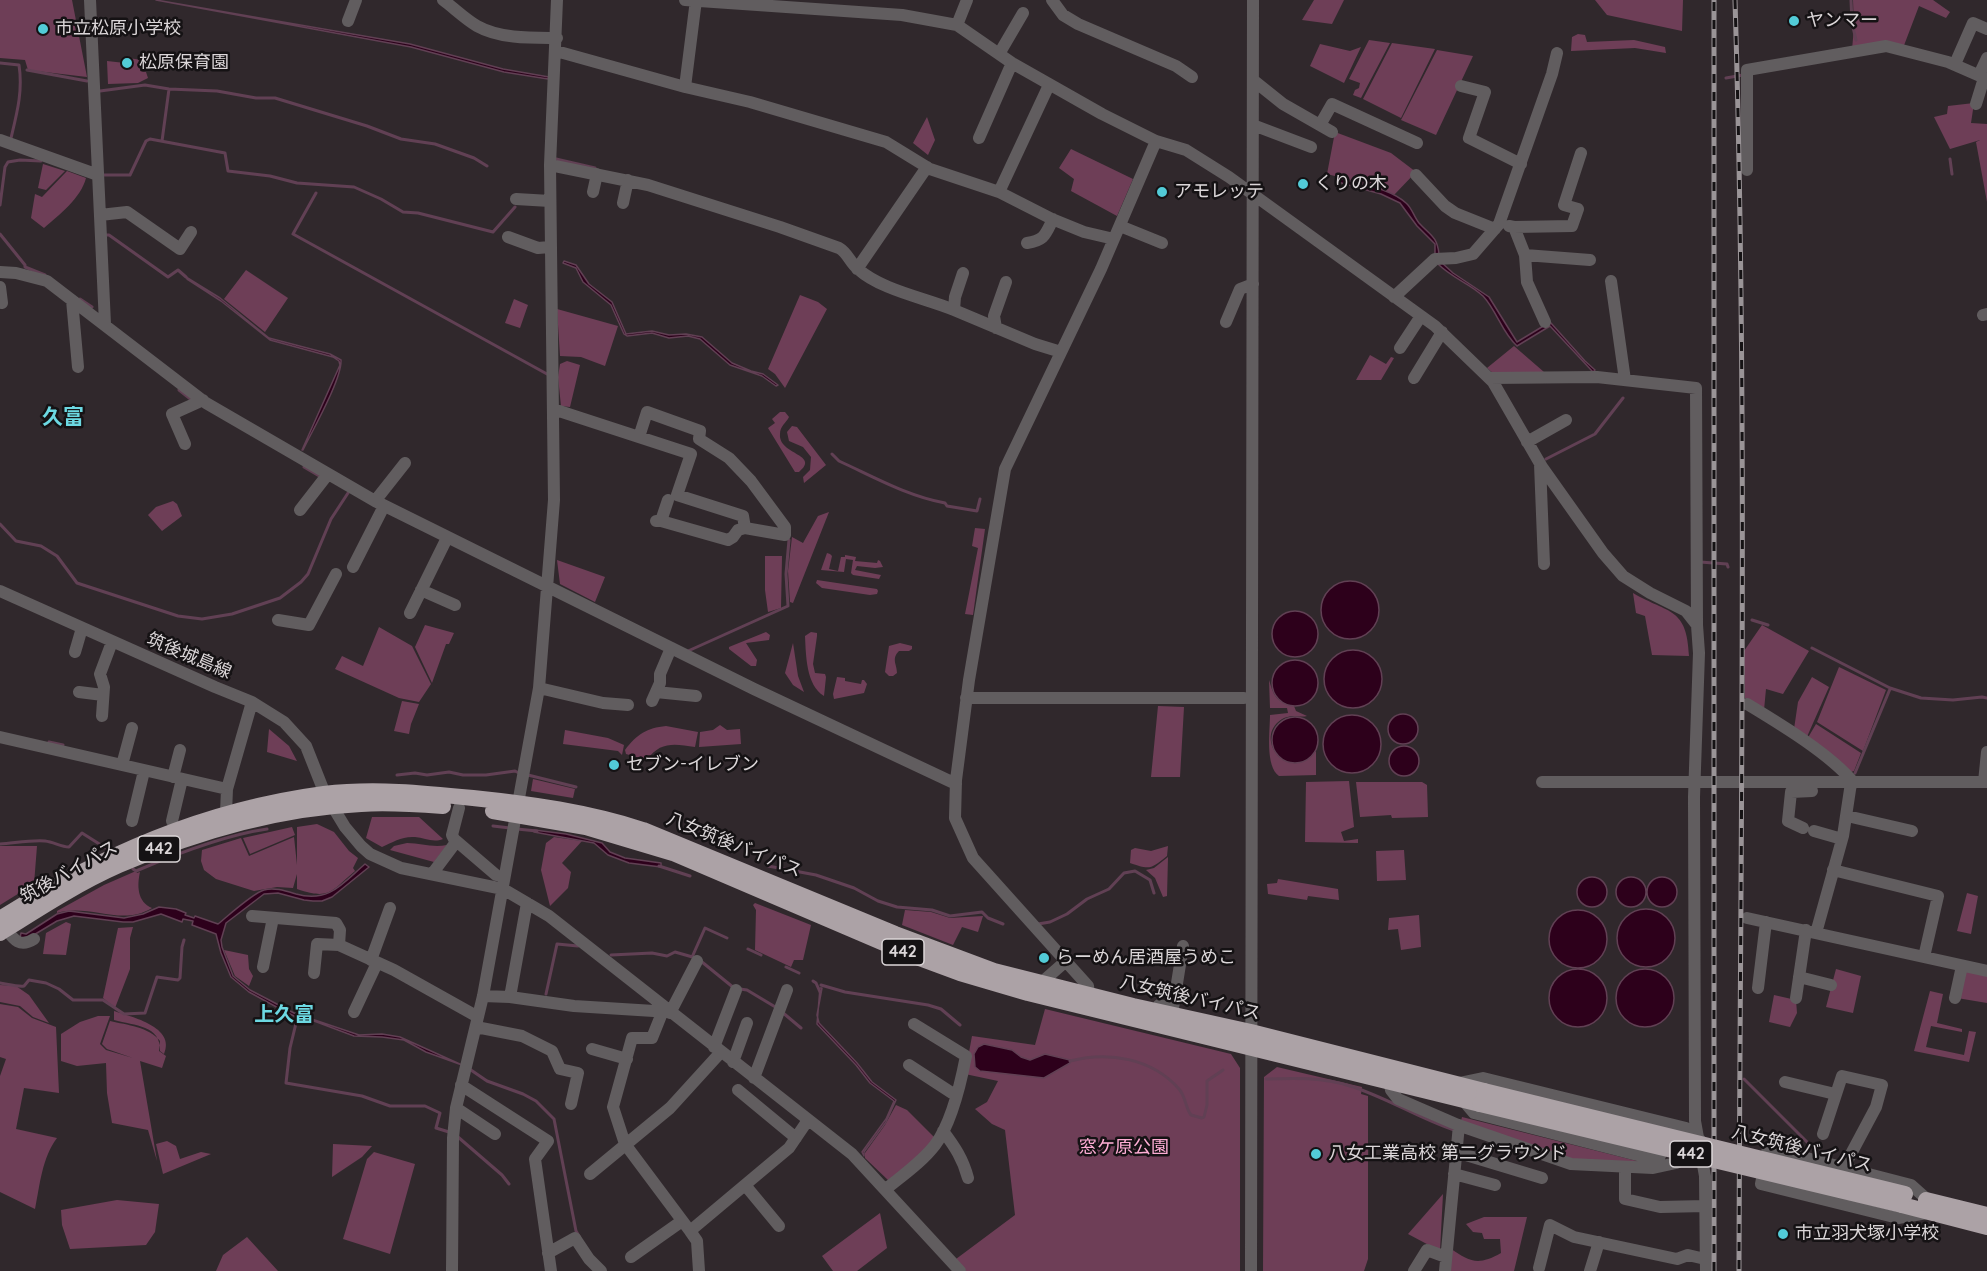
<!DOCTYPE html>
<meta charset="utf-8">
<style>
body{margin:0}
canvas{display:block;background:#30282c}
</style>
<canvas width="1987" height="1271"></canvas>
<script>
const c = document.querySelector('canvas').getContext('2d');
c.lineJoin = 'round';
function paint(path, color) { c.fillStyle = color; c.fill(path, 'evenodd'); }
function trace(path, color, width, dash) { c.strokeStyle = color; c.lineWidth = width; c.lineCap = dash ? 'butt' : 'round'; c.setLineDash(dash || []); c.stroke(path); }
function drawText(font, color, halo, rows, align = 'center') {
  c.font = font + ' Quicksand,"Noto Sans JP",sans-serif'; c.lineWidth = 5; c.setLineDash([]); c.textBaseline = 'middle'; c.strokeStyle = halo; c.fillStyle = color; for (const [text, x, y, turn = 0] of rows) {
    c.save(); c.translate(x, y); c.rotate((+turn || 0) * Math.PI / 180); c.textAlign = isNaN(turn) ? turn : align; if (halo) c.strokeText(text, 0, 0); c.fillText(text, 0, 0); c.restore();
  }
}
paint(new Path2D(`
 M0 0H72L87 77 28 70 25 60 0 58Z
 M1314 0H1344L1332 24 1302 20Z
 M1595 0H1683L1682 31 1607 15Z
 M1853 0H1933L1950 12 1946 18 1919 6 1903 48 1852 50 1854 27Z
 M1578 34 1585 35 1587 42 1634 40 1665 47 1666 53 1635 48 1571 51 1572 37Z
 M1369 40 1390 43 1361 98 1353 95 1355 90 1359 88 1360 83 1349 79Z
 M1392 43 1435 49 1401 118 1363 99Z
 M1320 44 1350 51 1361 47 1344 83 1310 66Z
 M1437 50 1473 56 1436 135 1401 120Z
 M128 58 142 60 140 71 146 72 148 78 138 83 108 84 107 61 125 63Z
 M1974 103 1971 123 1987 124V202L1976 142 1980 140 1950 149 1934 117 1947 114 1948 106Z
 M927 117 935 140 928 155 913 143Z
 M1335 132 1391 153 1416 172 1394 195 1366 184 1327 174Z
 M1071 149 1133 179 1117 216 1071 191 1074 179 1059 168Z
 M43 164 65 171 46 190 38 188Z
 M67 171 86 178C81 198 59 215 44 228L31 218 35 194 42 197Z
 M246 270 288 298 265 332 224 299Z
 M800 295 818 302 827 309 785 388 775 374 768 369Z
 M514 299 528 305 520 328 505 323Z
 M557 309 618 326 605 366 581 357 560 356Z
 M1514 346 1544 372 1495 375 1487 368Z
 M1370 355 1386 364 1391 357 1394 358 1381 380H1356Z
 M567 361 580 365 570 407 561 406 558 377 560 364Z
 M780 412H785L789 417C786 423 780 426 780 434 778 455 821 454 799 472H795L768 428 775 423 772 419Z
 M792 426 797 427 826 465 804 483 803 477 810 470 811 457 803 447 789 441 787 432Z
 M173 501 177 504 182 516 162 531 148 515 156 507Z
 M829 512 793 603 790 602 788 571 792 537 803 543 818 516Z
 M975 528 985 529 973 615 965 614 978 548 972 546Z
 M827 553 830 554 832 556 829 569 838 571 841 557H845V555L856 557 855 561 877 563 878 560 880 561 883 567 875 568 857 566 855 570 881 575 879 579 853 575 851 573 853 560 846 559 844 572 821 570Z
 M765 556H782L781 608 768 612 765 590Z
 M557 560 605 577 595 602 560 584Z
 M817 580 877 589 878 591 877 594 870 595 822 588 816 583Z
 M1633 593C1669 614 1687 607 1689 656L1652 655 1645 616 1636 613Z
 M425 625 454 633 449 644H446L432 683 415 647Z
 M1762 625 1809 651 1783 694 1766 689 1764 710 1745 698 1744 651Z
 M379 627 412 646 431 684 419 702 399 698 335 669 342 656 363 666Z
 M766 632 770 635 769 640 746 643 757 660 756 666H751L729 649V647Z
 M811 632 817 633V636L813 664 815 673 825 674 826 677 824 696C806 685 806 655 805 636Z
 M793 643 798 676 804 692 793 685 785 673Z
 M900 643 912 646V649L909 651H899C891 659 897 664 897 673L893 676H889L885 672 889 646Z
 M1839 667 1886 690 1863 751 1817 722Z
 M837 677 845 678V681L861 684 862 680H864L867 684 864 693 834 699 833 694Z
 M1812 677 1829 687 1806 739 1794 729 1798 702Z
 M1269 680C1274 696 1275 701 1294 706L1296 711 1307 716C1300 718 1292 714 1284 718 1250 736 1289 786 1316 751V775L1279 776C1265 766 1270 731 1270 715L1288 713 1287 708H1270Z
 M402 701 419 704 411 724 409 734 394 731Z
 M1158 706 1184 707 1180 777H1151Z
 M1816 724 1861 753 1854 771 1848 773 1806 741Z
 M720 725 727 730 740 729 741 744 699 747 700 732 713 730Z
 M666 726 698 732 695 747C675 744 660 741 647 760L626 754 625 750C637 734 647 728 666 726Z
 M269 729 289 746 297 761 267 752Z
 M565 730 608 738 624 745 622 755 618 751 563 744Z
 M533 779 575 789 573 798 531 791Z
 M1349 781 1354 827 1341 832 1344 841 1358 839V843L1305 842 1306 782Z
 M1356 782H1422L1427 785 1428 817 1392 818 1391 815 1360 817Z
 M372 817H419L443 839C433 843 425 838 415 837 402 836 393 842 382 847L366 838Z
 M317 824 334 832 349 851 358 858 353 868 355 871C330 892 330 900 297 889V874L293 888 277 887 254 891 216 879 204 870 201 861 202 850 241 838 249 856 294 837 297 865V827Z
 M292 827 295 835 250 854 243 838Z
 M554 837 582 841 562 863 571 872 568 888 550 906 541 870 546 843Z
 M407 843C421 843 432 848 447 845L434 862 390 850 394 846Z
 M0 846H37L34 884 0 905Z
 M1168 846 1167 856C1151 869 1150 870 1130 863L1131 850 1135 848 1151 851Z
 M1404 850 1406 880 1377 881 1376 851Z
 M1168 857 1167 896 1163 897 1155 878 1146 870 1154 868Z
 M136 871 137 873 140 872C137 885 137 902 152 908 121 927 90 903 57 913V911L104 885Z
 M1278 879 1338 889 1339 900 1308 896 1307 900 1268 894 1267 884 1277 883Z
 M1967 893 1978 896 1971 934 1957 931Z
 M755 903 811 925 803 960H794L791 967 755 950 756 910 753 905Z
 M905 910 931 912 950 918 983 916 978 932 962 927 953 945 902 925Z
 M1419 915 1421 947 1401 950 1398 929 1388 930 1389 918Z
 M66 922 71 924 66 955 43 954 46 933Z
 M133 927 130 938V969L115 1008 103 998 118 928Z
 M224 950 248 955 249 969 253 976 249 986 235 976Z
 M1836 969 1861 976 1853 1013 1826 1007Z
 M1965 970 1987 974V1003L1957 998Z
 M0 985 16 986 29 995 49 1023 33 1017 20 1006 0 1002Z
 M1930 991 1943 994 1937 1023 1962 1029V1032L1931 1026 1926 1047 1964 1055 1969 1031 1976 1032 1969 1062 1914 1051Z
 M1774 995 1796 1000 1797 1013 1790 1027 1769 1022Z
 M0 1004 18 1007 32 1018 56 1027 59 1093 24 1088 16 1129 57 1138C42 1158 40 1184 35 1209L0 1192V1076L6 1059 0 1057Z
 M1045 1009 1231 1054 1240 1068V1271H966L956 1259 1015 1215 1005 1130 992 1124 975 1109 987 1102 998 1081 965 1074 972 1036 1035 1045Z
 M114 1011C132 1017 176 1027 164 1054L160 1051C161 1025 135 1026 114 1020Z
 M98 1016H110L100 1044 106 1050 133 1058 107 1049 102 1044 110 1021C127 1025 149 1027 160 1041L159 1051 166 1056 162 1068 140 1061 157 1161 148 1130 112 1123 107 1093 106 1063 77 1066 61 1061V1034L80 1022Z
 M1277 1067 1362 1087 1361 1094 1368 1096V1259L1364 1271H1263L1264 1077Z
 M896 1105 907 1110 934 1137 925 1152 889 1181 865 1158V1153L885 1125Z
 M1462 1117 1645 1163 1573 1161 1461 1121Z
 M167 1141 176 1146 180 1159 201 1152 211 1154 163 1174 156 1144Z
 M333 1144 372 1146 362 1157 332 1177Z
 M374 1152 415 1164 390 1254 343 1239 367 1159Z
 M1443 1194 1440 1251 1408 1234Z
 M117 1200 159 1204 155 1232 146 1245 70 1249 62 1225 61 1210Z
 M880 1213 887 1248 857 1271H833L822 1256Z
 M1484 1217H1527L1514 1271H1448L1450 1248C1470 1262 1478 1266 1501 1253L1500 1239H1484L1482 1233 1473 1232 1466 1224Z
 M247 1237 278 1271H216L223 1255Z`), '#6e3e57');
const water = new Path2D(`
 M156 0 410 44 503 69 549 77 548 79 504 72 411 47Z
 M1339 178C1361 185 1388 187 1406 203 1412 208 1414 217 1419 223 1430 235 1437 236 1439 254H1435V244L1417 226 1400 203 1381 194 1338 182Z
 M564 261 576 265 589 284 612 302 626 334 652 331 669 335 686 334 702 337 732 363 751 371 763 374 778 385 776 386 762 376 730 365 700 339 688 336 669 338 652 333 627 336 624 334 611 305 583 282 576 268 563 263Z
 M1441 262 1453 273 1489 297 1517 342 1550 322 1585 361 1595 370 1593 372 1550 326 1517 346C1502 333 1497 311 1483 296 1469 283 1452 278 1438 264Z
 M186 277 220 298 269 338 330 354 341 360C342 379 312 431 303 450H302L340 365 339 361 333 357 270 340 221 301 187 279Z
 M1321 610a29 29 0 1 1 58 0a29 29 0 1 1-58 0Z
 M1272 634a23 23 0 1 1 46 0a23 23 0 1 1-46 0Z
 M1324 679a29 29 0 1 1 58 0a29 29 0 1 1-58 0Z
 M1272 683a23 23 0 1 1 46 0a23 23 0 1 1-46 0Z
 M1388 729a15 15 0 1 1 30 0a15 15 0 1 1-30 0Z
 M1323 744a29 29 0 1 1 58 0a29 29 0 1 1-58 0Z
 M1272 740a23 23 0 1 1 46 0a23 23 0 1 1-46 0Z
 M1389 761a15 15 0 1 1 30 0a15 15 0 1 1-30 0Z
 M534 830 566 834 602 843 610 852 625 858 661 863V867L629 863 608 855 594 843 534 832Z
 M365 864 369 867 332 897 322 901H313L304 900 278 893 264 894 226 923 221 940 222 947 233 976 250 990 294 1013 359 1035 382 1034 400 1037 462 1065 426 1052 404 1040 382 1037 354 1036 314 1021 298 1018 282 1010 249 992 231 977 221 953 216 934 192 925 193 921 183 919 182 922 161 914 133 922H123L74 916 57 921 27 939 20 938 21 933 26 934 57 914 69 911 124 918 143 914 159 907 176 909 186 913 185 915 194 918 195 916 218 924C228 916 253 893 264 890 274 887 286 891 296 894 329 903 342 884 365 864Z
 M1577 892a15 15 0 1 1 30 0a15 15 0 1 1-30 0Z
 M1647 892a15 15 0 1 1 30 0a15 15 0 1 1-30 0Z
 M1616 892a15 15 0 1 1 30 0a15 15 0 1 1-30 0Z
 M1617 938a29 29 0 1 1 58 0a29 29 0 1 1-58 0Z
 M1549 939a29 29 0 1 1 58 0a29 29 0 1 1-58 0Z
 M1549 998a29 29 0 1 1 58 0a29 29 0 1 1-58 0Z
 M1616 998a29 29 0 1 1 58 0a29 29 0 1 1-58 0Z
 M820 988H822L817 1015 819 1023 857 1063 872 1082 896 1100 886 1122 864 1152V1156L862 1152 886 1119 894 1101 870 1083 856 1065 817 1024Z
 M984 1044 1012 1050 1021 1057 1030 1060 1045 1054 1070 1060V1063L1044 1078 980 1071 975 1067 974 1054 978 1047Z`);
paint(water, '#2d001b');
trace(water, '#614054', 1.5);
trace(new Path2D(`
 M1851 0 1852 23 1856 40
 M0 63 19 65C23 91 17 113 11 138
 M27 70 87 81
 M1726 78 1743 75
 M100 91 145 85 169 89 217 91 256 98H275L367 126 401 139 435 144 474 158 487 166
 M162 141 169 89
 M556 159 595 168
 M1950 159 1952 174
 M102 175H130L146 141 150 139 225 153 228 171 270 176 297 183 354 187 381 199 403 212 418 213 493 232 515 207
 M316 193 293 234 547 374
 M0 205 5 167 8 162 20 160 41 161
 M0 234 25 265V267L45 275
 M106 235H109L168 277 178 270 186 277
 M80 299 92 307
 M179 390 193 401
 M832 454 839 461C874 477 907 496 945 503L947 506 977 511 980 499
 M1546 459 1595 434 1623 398
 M304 467 321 477
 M0 524 16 541 41 546 57 556 77 583 178 616 202 619 232 614 280 598 301 582 308 574 331 519 348 493
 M1700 562 1727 564 1728 567
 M1752 620 1768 625
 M1812 648 1890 688 1921 698 1953 700 1982 697 1987 698
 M688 651 788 606 786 574 789 540
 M49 742 63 745
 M1855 773 1890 689
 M397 775 415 773 427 775 449 772 463 775H486L515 771 519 773
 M528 775 576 787
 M493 826 510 828
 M517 829 537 831
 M0 844C15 843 30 840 45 841 54 842 61 847 69 847L82 833 112 852
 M659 866 690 876
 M768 866 816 875 854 888 878 901 897 907 932 910 950 916 982 912 988 918 1003 924
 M133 869 136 871C176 854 225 835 267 829
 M1038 924 1050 922 1067 914 1087 899 1109 889 1124 873 1135 871 1150 880 1154 893
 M748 949 761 955
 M611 955 652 953 667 956 675 952 696 958
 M693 955 705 928 727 938
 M702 962 734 988
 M786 967 799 973
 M813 981 816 983 820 992
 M0 983C7 984 18 987 24 986L29 980 46 983 59 989 73 1000H103L124 1014 145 1013 157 977 178 980 180 978 182 947 184 940
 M821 985 845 992 928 1005 941 1009 960 1025
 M740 989 747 990 777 1008
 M546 994 557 944 578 946
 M782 1012 801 1028
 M298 1015 290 1048 286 1083 362 1096 390 1106H425L440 1113 436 1128 449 1132
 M1070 1061C1108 1051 1152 1058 1179 1089 1186 1097 1185 1107 1191 1115L1202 1118 1204 1117 1207 1105V1081L1223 1070
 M468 1068 487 1081 523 1094 536 1101 554 1119 576 1231 579 1236
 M1266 1079C1294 1078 1323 1077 1350 1086 1386 1097 1418 1118 1454 1130
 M1744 1079 1819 1154
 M458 1137 502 1175 509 1184`), '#614054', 3);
trace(new Path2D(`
 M90 0 105 324
 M443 0C454 8 465 19 477 26 500 39 532 38 557 38
 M685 0 902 15 957 25 1012 63 1102 114 1156 141 1186 150 1229 177 1435 326 1493 382 1542 467 1603 553 1623 576 1650 593 1686 611 1697 625 1699 653 1694 797 1695 1121 1705 1176 1706 1271
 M1052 0 1063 15 1078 24 1176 66 1192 77
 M348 21 356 0
 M957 25 967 0
 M556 51 685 87 750 102 886 142 930 169 999 192 1052 219 1084 232 1114 239
 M999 54 1023 13
 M1955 64 1973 23 1987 29
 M1979 75 1987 58
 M1253 80 1283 104 1332 132
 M1461 86 1485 92 1469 138 1521 164
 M685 87 696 0
 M1976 104 1984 78
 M1253 125 1311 147
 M1320 125 1332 104 1417 143
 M979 138 1012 63
 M0 140 98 175
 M550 165 648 185 780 227 839 248C848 253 850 263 858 269 881 290 925 298 954 310
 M1747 170V70L1886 46 1948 62 1987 79
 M1416 175 1445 206 1455 213 1495 229
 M593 192 597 174
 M999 192 1049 85
 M516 199 550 201
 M623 203 628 180
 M100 215 127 212 180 249 191 232
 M1120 226 1162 243
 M1509 226 1514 227 1525 255 1527 282 1545 322
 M1514 227 1572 226 1578 209 1564 205 1581 153
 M508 237 538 248 550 247
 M1027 243C1045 240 1045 235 1053 219
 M1525 255 1590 260
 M857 269 927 167
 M0 272 16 273 47 281 206 403 375 501 754 689 956 784
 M963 273 955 297 954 310 1035 344 1061 352
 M1611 281 1625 380
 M0 287 2 303
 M1394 297 1435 259 1456 258 1473 254 1499 224 1552 74 1557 53
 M72 300 78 367
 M1983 315 1987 314
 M1226 322 1240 289 1253 284
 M996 328 994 316 1006 282
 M1400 348 1421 316
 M1414 378 1442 332
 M1489 378 1597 377 1696 388 1697 625
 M553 409 691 454 677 495 743 516 745 528 785 535V527L751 481 729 458 699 439 700 431 647 412 639 437
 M1527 442 1566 420
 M185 444 172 414 203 400
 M1540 464 1544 564
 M375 501 405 463
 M300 510 328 474
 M656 521H661L728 540 733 537 738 530 745 528
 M661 521 668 500
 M353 567 384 506
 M421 590 455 605
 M0 591 215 687 252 702 284 722 306 746 325 794 345 827 361 846 370 854 401 868 503 889 549 916 852 1154 960 1271
 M410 613 447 538
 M278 620 309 625 336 574
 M75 652 82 628
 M539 688 603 703 628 705
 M79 692 103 695
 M656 692 696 696
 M966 698H1244
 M652 701 660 683V674L671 648
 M1747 704C1780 724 1830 754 1854 783
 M102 716 104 687 100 674 112 642
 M0 737 227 789
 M122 765 132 728
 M173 777 180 750
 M1542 782H1987
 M1984 782 1987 752
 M459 808 452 835 454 839 496 875
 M226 813 227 789 252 702
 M1847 816 1912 831
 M132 821 144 771
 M172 821 182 779
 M1803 828 1788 821 1791 792 1812 791
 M1814 831 1842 839
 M1833 870 1938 896 1924 957
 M432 874 456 842
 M252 916 336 923 340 930 339 945 394 970 478 1017
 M1747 918 1987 971
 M6 929C14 940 20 948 34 939
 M1816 933 1843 836 1851 783
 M371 960 390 908
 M263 967 273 918
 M314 973 317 944 339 945
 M1799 977 1831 985
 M1041 983 1066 961
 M1758 988 1766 922
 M483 996 510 997 574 1006 654 1011 662 1013 666 1009
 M510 997 527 903
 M1796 998 1806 930
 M1955 998 1962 966
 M1090 1001 1088 986 973 858 955 818 956 780 969 680 1005 469 1101 269 1156 141
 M1159 1005 1173 1008 1183 946
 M354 1012 377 963
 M662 1013 652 1038H632L613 1107 625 1144 690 1231 789 1148 808 1120
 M670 1013 697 961
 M476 1027 522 1036 552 1051 560 1069 578 1073 571 1104
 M714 1047 736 990
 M592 1049 627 1059
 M733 1062 747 1023
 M909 1065 955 1095
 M1388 1075 1391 1090 1398 1099 1458 1125 1571 1164 1653 1168 1676 1163 1690 1157 1700 1140 1686 1128 1483 1078 1459 1083
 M754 1078 787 990
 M1785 1082 1835 1094
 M461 1085 548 1141 535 1159 551 1271
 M738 1090 796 1138
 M1463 1100 1474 1113 1653 1159 1660 1156 1663 1142
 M456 1108 495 1134
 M943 1131C955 1147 963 1159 968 1178
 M1823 1134 1842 1076 1882 1085 1876 1107 1844 1167
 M1456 1152 1542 1178
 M1625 1167V1199L1660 1207 1705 1206
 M590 1174 670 1108 721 1052
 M1454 1174 1495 1185
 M745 1185 779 1226
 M886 1189C903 1175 922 1162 935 1145 951 1124 961 1082 966 1056L914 1024
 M1927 1213 1898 1218 1761 1184 1768 1148 1911 1185 1930 1202
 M690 1231 697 1241 699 1271
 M548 1253 575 1238 589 1259 601 1271
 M631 1257 682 1221
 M1539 1268 1550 1225 1574 1237 1677 1259 1688 1255 1705 1259
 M452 1271 453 1138 456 1108 483 996 539 688 554 500 550 165 557 0
 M1251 1271 1253 0
 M1414 1271 1427 1250 1446 1257
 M1445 1271 1459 1125
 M1590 1271 1599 1242`), '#615d5f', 12);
trace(new Path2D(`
 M493 811 586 827 673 853 914 956 960 973 1028 993 1480 1104
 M0 919C102 855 204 810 324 794 373 788 424 793 473 798 531 804 587 812 643 830L895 934 994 971 1133 1006 1251 1032 1484 1091
 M0 933C38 909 78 883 119 865 195 832 278 808 361 804 388 802 416 804 443 806
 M1926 1200 1987 1215
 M1902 1205 1987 1227`), '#aca2a6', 16);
const rail = new Path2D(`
 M1735 0C1748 423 1740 847 1739 1271
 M1714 1271V0`);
trace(rail, '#9a9497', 5);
trace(rail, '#151214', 3, [9]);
trace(new Path2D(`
 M1484 1091 1905 1194
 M1480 1104 1902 1205`), '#aca2a6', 16);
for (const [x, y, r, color] of [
 [1794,21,6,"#52cbd7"],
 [43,29,6,"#52cbd7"],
 [127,63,6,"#52cbd7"],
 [1303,184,6,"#52cbd7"],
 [1162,192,6,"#52cbd7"],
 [614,765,6,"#52cbd7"],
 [1044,958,6,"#52cbd7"],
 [1316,1154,6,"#52cbd7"],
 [1783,1234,6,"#52cbd7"]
]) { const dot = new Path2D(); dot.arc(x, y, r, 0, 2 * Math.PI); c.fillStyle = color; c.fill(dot); trace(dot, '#151214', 2); }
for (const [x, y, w] of [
 [159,849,42],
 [903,952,42],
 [1691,1154,42]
]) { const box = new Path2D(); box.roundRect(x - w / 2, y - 13, w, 26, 4.5); c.fillStyle = '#151214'; c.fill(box); trace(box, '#dbd6d8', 1.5); }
drawText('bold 16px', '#dbd6d8', null, [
 ["442",159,849],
 ["442",903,952],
 ["442",1691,1154]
]);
drawText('18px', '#dbd6d8', '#151214', [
 ["ヤンマー",1806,21],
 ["市立松原小学校",55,29],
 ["松原保育園",139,63],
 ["くりの木",1315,184],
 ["アモレッテ",1174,192],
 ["セブン-イレブン",626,765],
 ["らーめん居酒屋うめこ",1056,958],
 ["八女工業高校 第二グラウンド",1328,1154],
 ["市立羽犬塚小学校",1795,1234]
], 'left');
drawText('18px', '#dbd6d8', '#151214', [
 ["筑後城島線",189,656,23],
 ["八女筑後バイパス",734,845,22],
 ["筑後バイパス",69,872,-29],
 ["八女筑後バイパス",1190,998,13],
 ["八女筑後バイパス",1802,1149,14]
]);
drawText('18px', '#feadd5', '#151214', [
 ["窓ケ原公園",1124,1148]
]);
drawText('bold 20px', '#6cd8e2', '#151214', [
 ["上久富",284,1015]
]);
drawText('bold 21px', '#6cd8e2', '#151214', [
 ["久富",63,418]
]);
</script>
